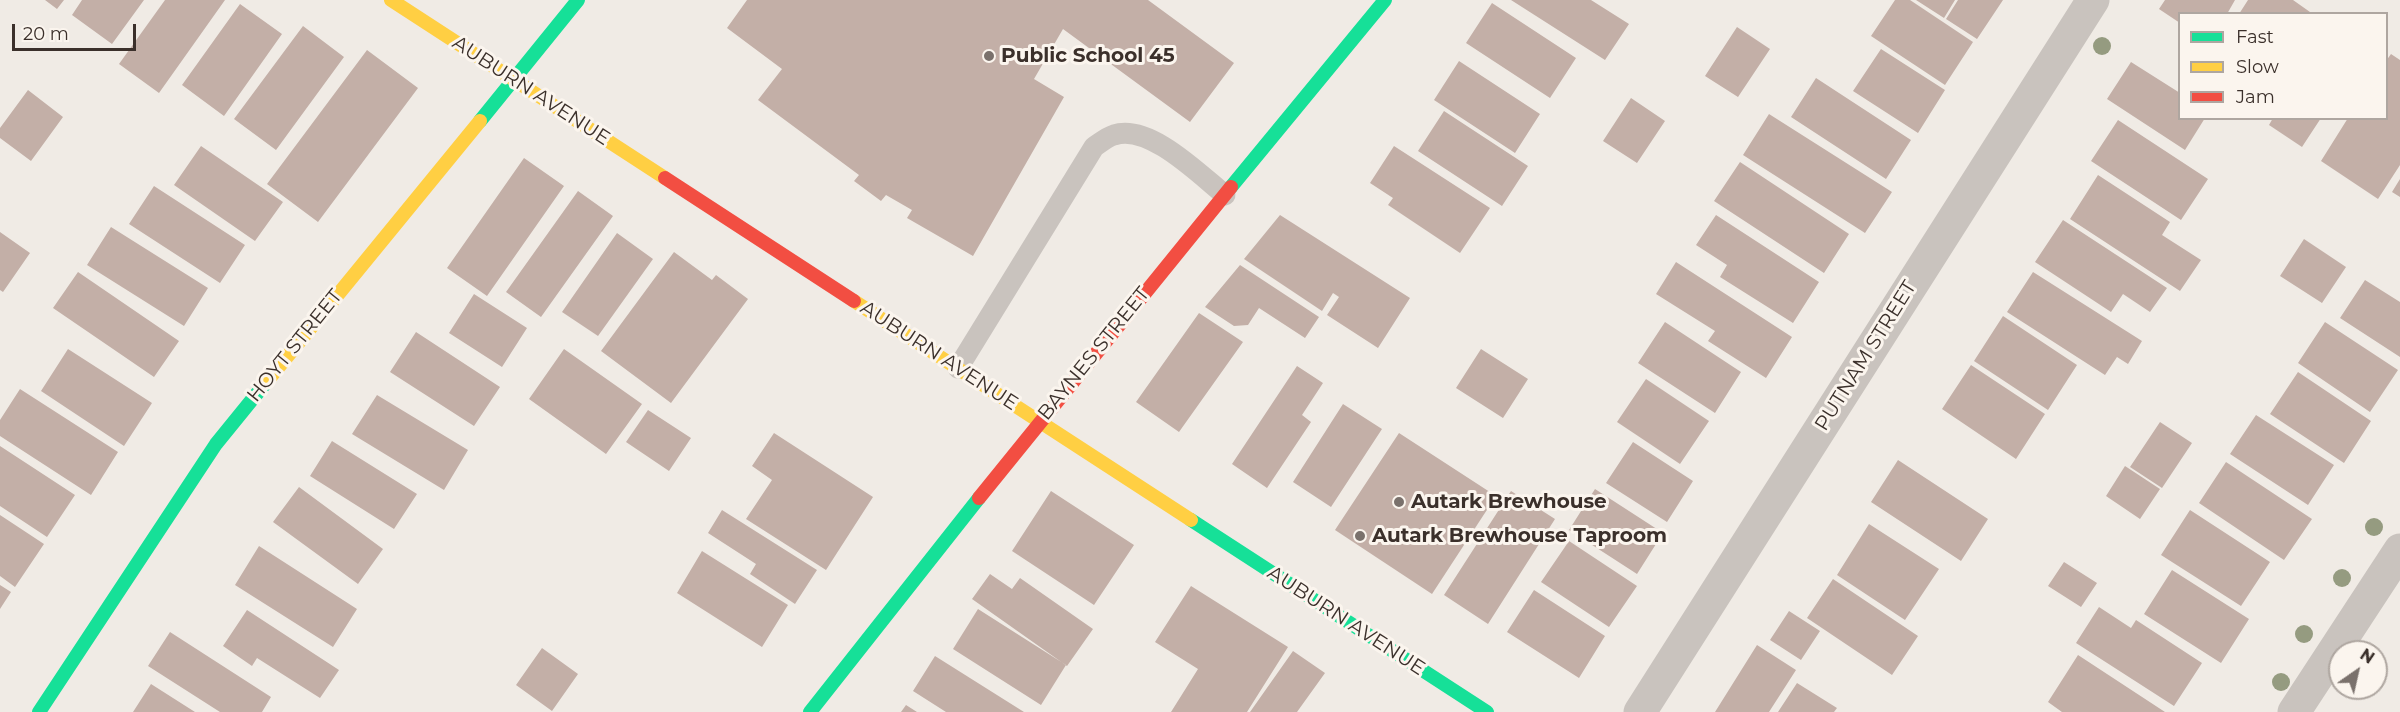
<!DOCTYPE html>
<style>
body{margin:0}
#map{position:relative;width:2400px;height:712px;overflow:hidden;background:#f0ebe5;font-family:Montserrat,sans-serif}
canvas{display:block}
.legend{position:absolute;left:2178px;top:12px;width:210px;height:108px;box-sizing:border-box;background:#fbf5ee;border:2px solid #aea6a0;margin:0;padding:8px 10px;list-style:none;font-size:18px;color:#3b302b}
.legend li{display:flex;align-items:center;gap:12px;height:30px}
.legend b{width:30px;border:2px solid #aea6a0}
.north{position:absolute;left:2328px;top:640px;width:60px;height:60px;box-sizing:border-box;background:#fbf5ee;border:2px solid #aea6a0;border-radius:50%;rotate:34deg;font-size:16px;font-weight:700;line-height:24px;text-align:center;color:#3b302b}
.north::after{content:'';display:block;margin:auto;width:21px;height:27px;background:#7a716c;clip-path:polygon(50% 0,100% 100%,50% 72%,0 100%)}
.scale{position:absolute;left:12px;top:24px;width:124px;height:27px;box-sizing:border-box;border:3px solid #3b302b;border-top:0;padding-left:8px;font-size:18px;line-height:21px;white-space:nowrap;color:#3b302b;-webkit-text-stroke:4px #fbf5ee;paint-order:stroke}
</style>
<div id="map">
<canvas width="2400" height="712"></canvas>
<ul class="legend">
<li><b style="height:8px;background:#16e098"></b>Fast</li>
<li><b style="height:8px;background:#ffcf43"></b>Slow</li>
<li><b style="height:8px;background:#f24e42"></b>Jam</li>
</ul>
<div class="north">N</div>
<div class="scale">20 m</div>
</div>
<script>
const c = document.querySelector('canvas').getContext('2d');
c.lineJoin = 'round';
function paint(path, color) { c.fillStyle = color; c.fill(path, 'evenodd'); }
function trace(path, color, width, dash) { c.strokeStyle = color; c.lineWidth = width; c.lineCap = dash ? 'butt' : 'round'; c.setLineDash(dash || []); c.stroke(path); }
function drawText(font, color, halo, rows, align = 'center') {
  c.font = font + ' Montserrat,sans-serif'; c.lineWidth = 6; c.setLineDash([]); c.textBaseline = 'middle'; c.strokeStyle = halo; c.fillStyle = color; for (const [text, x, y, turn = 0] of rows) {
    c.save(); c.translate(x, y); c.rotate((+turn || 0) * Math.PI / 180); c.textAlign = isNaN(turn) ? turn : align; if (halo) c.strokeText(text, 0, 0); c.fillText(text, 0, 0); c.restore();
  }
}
paint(new Path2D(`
 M45 0H64L57 9Z
 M82 0H144L112 44 72 15Z
 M165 0H225L159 93 119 64Z
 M747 0H1148L1234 63 1190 122 1063 29 1034 79 1064 97 973 256 907 218 912 210 886 195 881 201 854 181 859 175 758 100 782 69 727 28Z
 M1511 0H1591L1629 24 1605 60Z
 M1895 0H1910L1973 42 1945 85 1871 36Z
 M1916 0H1955L1944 18Z
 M1958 0H2003L1977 39 1946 19Z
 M2165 0H2235L2227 14H2180V23L2159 9Z
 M2248 0H2293L2310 12 2239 14Z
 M1492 3 1576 58 1550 98 1466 43Z
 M240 4 282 34 224 116 182 85Z
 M303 26 344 57 276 150 234 119Z
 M1737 27 1770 49 1738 97 1705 76Z
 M1881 49 1945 90 1918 133 1853 91Z
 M367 50 418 88 318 222 267 184Z
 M2391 54 2400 60V165L2378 199 2321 161 2348 118H2386V61Z
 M1459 61 1540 114 1515 153 1434 100Z
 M2131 62 2180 93V118H2205L2185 150 2107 99Z
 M1816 78 1911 140 1886 179 1791 117Z
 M28 90 63 117 31 161 0 138V128Z
 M1631 98 1665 121 1637 163 1603 141Z
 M1444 111 1528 166 1502 206 1418 151Z
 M1769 114 1892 192 1865 233 1743 155Z
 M2273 118H2321L2302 147 2269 125Z
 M2118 120 2208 179 2181 220 2091 161Z
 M201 146 283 202 255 241 174 185Z
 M1394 146 1490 208 1460 253 1388 205 1393 198 1370 183Z
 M524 158 564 186 487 296 447 268Z
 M1740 162 1849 234 1824 273 1714 201Z
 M2098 175 2170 222 2162 235 2201 260 2180 291 2070 219Z
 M2400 179V197L2392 192Z
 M154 186 245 245 220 283 129 224Z
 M578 191 613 216 541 317 506 292Z
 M1280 215 1410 298 1378 348 1327 315 1339 297 1333 293 1322 311 1244 259Z
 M1716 215 1819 282 1793 323 1720 277 1727 265 1696 245Z
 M2063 220 2167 288 2150 312 2123 294 2111 312 2035 262Z
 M111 227 208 288 184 326 87 265Z
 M0 232 30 253 3 292 0 290Z
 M617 233 653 259 598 336 562 312Z
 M2304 239 2346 267 2322 303 2280 276Z
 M674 252 712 280 716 275 748 299 671 403 601 351Z
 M1676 262 1792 337 1766 378 1708 341 1715 331 1656 294Z
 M1240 265 1319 317 1305 338 1259 308 1248 325 1234 326 1205 307Z
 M78 272 179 341 154 377 53 308Z
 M2033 272 2142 341 2128 364 2117 357 2105 375 2007 312Z
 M2365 280 2400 302V357L2340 318Z
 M474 294 527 328 502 367 449 333Z
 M1199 313 1243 342 1179 432 1136 402Z
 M2003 316 2077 365 2048 410 1974 361Z
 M1665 322 1741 372 1715 413 1638 363Z
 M2325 322 2398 370 2370 412 2298 363Z
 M416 332 500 387 474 426 390 372Z
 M68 349 152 403 124 446 41 391Z
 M564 349 642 404 606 454 529 399Z
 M1481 349 1528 379 1503 418 1456 388Z
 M1971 365 2045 414 2016 459 1942 409Z
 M1297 366 1323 383 1302 415 1311 422 1267 488 1232 464Z
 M2298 372 2371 421 2344 463 2270 414Z
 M1646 379 1709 421 1680 464 1617 422Z
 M20 389 118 452 91 495 0 436V420Z
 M377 395 468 450 444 490 352 434Z
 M1343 404 1382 429 1331 507 1293 482Z
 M648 410 691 438 669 471 626 442Z
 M2256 415 2334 465 2308 505 2230 454Z
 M2160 422 2192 443 2162 488 2130 467Z
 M774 433 873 497 826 570 746 519 772 480 752 466Z
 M1399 433 1496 496 1432 594 1335 530Z
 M332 441 417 494 394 529 310 476Z
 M1633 442 1693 481 1667 522 1606 483Z
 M0 446 75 495 47 537 0 506Z
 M1898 460 1988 519 1961 561 1871 502Z
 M2226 462 2312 519 2284 560 2199 503Z
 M2125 466 2160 489 2140 519 2106 496Z
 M299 487 383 549 358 584 273 522Z
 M1595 489 1663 533 1637 574 1569 530Z
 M1051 491 1134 545 1094 605 1012 551Z
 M1511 491 1555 519 1488 624 1444 595Z
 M722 510 817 570 795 604 750 574 756 564 708 533Z
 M2190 510 2270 562 2241 606 2161 555Z
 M0 515 44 544 15 587 0 576Z
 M1869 524 1939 569 1905 620 1837 575Z
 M1569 541 1637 586 1609 627 1541 582Z
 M259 546 357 609 333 647 235 585Z
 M702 551 788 605 762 647 677 593Z
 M2064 562 2097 583 2081 607 2048 586Z
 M2172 570 2249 619 2221 663 2144 614Z
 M990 574 1012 589 1020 578 1093 629 1067 666 972 599Z
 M1833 579 1918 636 1892 675 1807 618Z
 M0 585 11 592 0 609Z
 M1191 586 1288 647 1247 712H1171L1198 669 1155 642Z
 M1534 590 1605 636 1579 678 1507 632Z
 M2099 607 2131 628 2136 620 2202 663 2174 706 2076 643Z
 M978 609 1066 665 1041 705 953 649Z
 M247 610 339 670 320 698 257 658 252 666 223 646Z
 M1789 611 1820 631 1801 660 1770 640Z
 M170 632 271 697 262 712H220L148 666Z
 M1757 645 1796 670 1769 712H1715Z
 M542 648 578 674 552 711 516 685Z
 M1293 651 1325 673 1297 712H1250Z
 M2078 655 2165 712H2062L2048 702Z
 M935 656 1024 712H946L913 691Z
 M1797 683 1837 708 1834 712H1778Z
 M151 684 195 712H133Z
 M906 705 917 712H901Z`), '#c3afa7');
trace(new Path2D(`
 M958 368 1094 147C1100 143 1107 137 1114 135 1149 123 1200 175 1225 195`), '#c9c3be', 21);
trace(new Path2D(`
 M1640 712 2093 0
 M2294 712 2400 550`), '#c9c3be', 33);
trace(new Path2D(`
 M480 121 578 0
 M1231 187 1385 0
 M1191 520 1487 712
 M39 712 216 444 268 380
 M810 712 979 498`), '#16e098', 14);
trace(new Path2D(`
 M391 0 665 178
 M854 301 1191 520
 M268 380 480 121`), '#ffcf43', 14);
trace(new Path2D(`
 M665 178 854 301
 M979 498 1231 187`), '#f24e42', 14);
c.fillStyle = '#959b80';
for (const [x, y] of [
 [2102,46],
 [2374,527],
 [2342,578],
 [2304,634],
 [2281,682]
]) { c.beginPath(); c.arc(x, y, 9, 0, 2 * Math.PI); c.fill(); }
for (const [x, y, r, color] of [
 [989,56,6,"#7a716c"],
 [1399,502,6,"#7a716c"],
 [1360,536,6,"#7a716c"]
]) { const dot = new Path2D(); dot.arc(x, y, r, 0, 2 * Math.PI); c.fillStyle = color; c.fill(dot); trace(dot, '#fbf5ee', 2); }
drawText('bold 20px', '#3b302b', '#fbf5ee', [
 ["Public School 45",1001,56],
 ["Autark Brewhouse",1411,502],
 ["Autark Brewhouse Taproom",1372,536]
], 'left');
drawText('20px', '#3b302b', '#fbf5ee', [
 ["AUBURN AVENUE",531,91,33],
 ["HOYT STREET",295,346,-51],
 ["BAYNES STREET",1094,354,-51],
 ["AUBURN AVENUE",939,356,33],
 ["PUTNAM STREET",1866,356,-58],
 ["AUBURN AVENUE",1346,621,33]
]);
</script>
